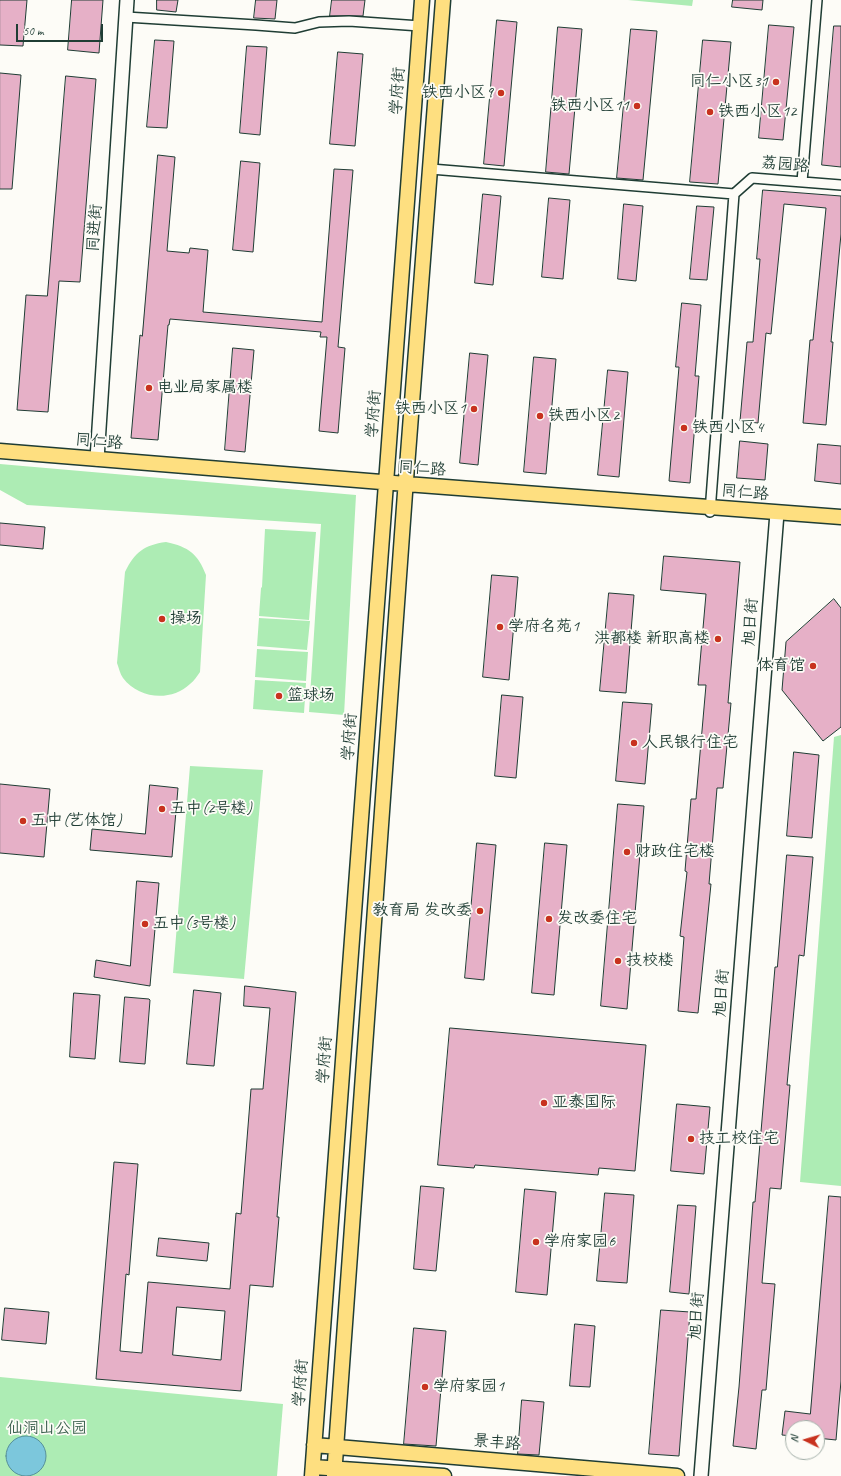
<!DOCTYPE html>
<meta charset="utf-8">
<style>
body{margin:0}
#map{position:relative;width:841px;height:1476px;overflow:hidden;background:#fdfcf7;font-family:Caveat,sans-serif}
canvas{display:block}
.north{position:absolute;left:785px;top:1420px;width:40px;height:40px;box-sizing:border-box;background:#fdfcf7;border:1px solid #a4b0a9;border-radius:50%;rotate:275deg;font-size:11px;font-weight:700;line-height:16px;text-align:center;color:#1f3d34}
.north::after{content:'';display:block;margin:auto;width:14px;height:18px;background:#c8321e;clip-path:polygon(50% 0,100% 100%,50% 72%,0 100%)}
.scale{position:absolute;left:16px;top:24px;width:87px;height:18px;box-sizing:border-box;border:2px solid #1f3d34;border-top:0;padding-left:5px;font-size:12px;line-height:14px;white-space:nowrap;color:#1f3d34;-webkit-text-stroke:3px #fdfcf7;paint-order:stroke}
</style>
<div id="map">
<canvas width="841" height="1476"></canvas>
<div class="north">N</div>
<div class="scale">50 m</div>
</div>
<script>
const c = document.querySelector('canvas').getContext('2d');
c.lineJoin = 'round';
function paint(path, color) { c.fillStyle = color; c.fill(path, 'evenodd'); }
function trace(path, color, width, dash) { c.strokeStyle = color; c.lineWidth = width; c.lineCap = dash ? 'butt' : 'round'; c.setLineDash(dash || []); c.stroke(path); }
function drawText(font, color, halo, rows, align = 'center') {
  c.font = font + ' Caveat,"LXGW WenKai TC",sans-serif'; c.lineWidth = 3.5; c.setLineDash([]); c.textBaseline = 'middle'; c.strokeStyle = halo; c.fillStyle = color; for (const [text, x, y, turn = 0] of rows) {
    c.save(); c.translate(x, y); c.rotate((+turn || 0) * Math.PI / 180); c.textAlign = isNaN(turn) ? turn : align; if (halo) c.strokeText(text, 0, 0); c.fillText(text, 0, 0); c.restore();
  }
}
paint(new Path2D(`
 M628 0H693L692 6Z
 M0 464 356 495 344 715 309 712 321 524 27 505 0 490Z
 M265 529 316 532 309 620 259 616 261 588 262 587Z
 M166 542C189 547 198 554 206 575L200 672C197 676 194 681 190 684 171 702 139 699 123 678 120 674 119 668 117 663L125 572C135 552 144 545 166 542Z
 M259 618 310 621 307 650 257 646Z
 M257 649 308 652 306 681 255 677Z
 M255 680 306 683 304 713 253 709Z
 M841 735V1186L800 1182 834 737Z
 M190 766 263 770 244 979 173 973Z
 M0 1377 283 1404 277 1476H0Z`), '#adecb4');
const water = new Path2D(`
 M6 1456a20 20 0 1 1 40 0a20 20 0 1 1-40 0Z`);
paint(water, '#7cc7dc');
trace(water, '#579099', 1);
const building = new Path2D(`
 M0 0H27L23 46 0 45Z
 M72 0H103L99 53 68 50Z
 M157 0H178L176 12 157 10Z
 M256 0H277L275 19 254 18Z
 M332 0H365L363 16H330Z
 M733 0H763L762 10 732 7Z
 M497 20 517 22 504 166 484 164Z
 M769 25 794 27 783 140 759 138Z
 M834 26H841V167L822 165Z
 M558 27 582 29 569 174 546 172Z
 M631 29 657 31 643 180 617 178Z
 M155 40 174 41 167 128 147 127Z
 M703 40 731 42 718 184 690 182Z
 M247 46 267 47 260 135 240 133Z
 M338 52 363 54 355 146 330 144Z
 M0 73 21 75 12 189H0Z
 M66 76 96 79 80 282 59 281 48 412 17 410 26 295 47 296Z
 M158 155 175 157 167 251 189 253 190 248 208 250 203 312 322 322 334 169 353 170 338 347 345 348 338 433 319 431 327 337H320L321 332 170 319 169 325H168L158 440 131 438 140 335 142 336Z
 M241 161 260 163 253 252 233 250Z
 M763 190 841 196V234L831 342H833L826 425 803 423 810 340H813L826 208 784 204 771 334 766 333 758 423 740 421 747 342H753L760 259H757Z
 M483 194 501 196 493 285 475 283Z
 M549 198 570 200 563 279 542 277Z
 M624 204 643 206 636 281 618 279Z
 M697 206 714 207 707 280 690 279Z
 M682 303 701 305 695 376H699L690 483 669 481 679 367H676Z
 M233 348 254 350 245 452 225 450Z
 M470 353 488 355 478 465 460 463Z
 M534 357 556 359 546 474 524 472Z
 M608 370 628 372 619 477 598 475Z
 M740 441 768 444 765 480 737 478Z
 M818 444 841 446V484L815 481Z
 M0 523 45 527 43 549 0 545Z
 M664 556 740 562 728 703H731L723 788H717L709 884H711L698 1013 678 1011 684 937 680 936 687 872 685 871 691 799H696L706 685H698L706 594 661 590Z
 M492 575 518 577 509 680 483 677Z
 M609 593 634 595 626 693 600 691Z
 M834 599 841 608V727L823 741 782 690 786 642Z
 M502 695 523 697 516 778 495 776Z
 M623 702 652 704 645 784 616 781Z
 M794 752 819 755 812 838 787 836Z
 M0 784 50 789 44 857 0 853Z
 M150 785 178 788 172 857 90 850 92 829 145 834Z
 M618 804 644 806 627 1009 601 1006Z
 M477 843 496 845 484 980 465 978Z
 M545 843 567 845 554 995 532 993Z
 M787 855 813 857 804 956 799 955 787 1085H790L781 1189 770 1188 762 1283 775 1284 766 1390H762L756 1449 733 1446 739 1387 753 1202H755L775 967H777Z
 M137 881 159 883 150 986 94 977 96 960 130 966Z
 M245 986 296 992 277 1217H279L273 1287 250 1285 241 1391 96 1379 114 1162 138 1164 129 1275 126 1274 120 1351 142 1353 148 1282 230 1289 236 1213 241 1214 251 1089H263L270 1008 244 1006ZM177 1307 225 1311 221 1360 173 1355Z
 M194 990 221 993 214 1066 187 1064Z
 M74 993 100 995 95 1059 70 1057Z
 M125 997 149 999 150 1000 145 1064 120 1062Z
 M450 1028 646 1045 635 1171 599 1168 598 1175 475 1165 474 1168 438 1165Z
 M677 1104 710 1107 704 1174 671 1171Z
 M421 1186 444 1188 436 1271 414 1269Z
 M525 1189 556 1192 547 1295 516 1292Z
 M605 1193 634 1195 627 1283 597 1281Z
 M829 1196 841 1197V1381L836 1440 817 1438V1428H793V1436L782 1435 785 1411 810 1414Z
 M678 1205 696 1206 689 1294 670 1292Z
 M159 1238 209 1243 207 1261 157 1256Z
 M5 1308 49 1312 46 1344 2 1340Z
 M661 1310 690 1312 679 1456 649 1454Z
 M575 1324 595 1326 590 1387 570 1386Z
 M414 1328 446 1331 436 1446 404 1444Z
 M522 1400 544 1402 539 1455 518 1454Z`);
paint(building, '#e6b0c7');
trace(building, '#1f3d34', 1);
const street = new Path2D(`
 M126 17 256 25 295 28 319 22 349 21 420 26
 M431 169 734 194
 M802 182 817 0
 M734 194 752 178 841 185
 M710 512 734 194`);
const secondary = new Path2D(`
 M97 459 127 0
 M701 1476 777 513`);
const primary = new Path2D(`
 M0 451 406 484 841 517
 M314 1445 677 1476
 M313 1467 444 1476
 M312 1476 422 0
 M334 1476 405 493 443 0`);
trace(street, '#1f3d34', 12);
trace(secondary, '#1f3d34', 16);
trace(primary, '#1f3d34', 17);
trace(street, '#fdfcf7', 9);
trace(secondary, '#fdfcf7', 13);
trace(primary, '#fedf80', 14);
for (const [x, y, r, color] of [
 [776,82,4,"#c8321e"],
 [501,93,4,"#c8321e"],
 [637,106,4,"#c8321e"],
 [710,112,4,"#c8321e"],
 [149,388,4,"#c8321e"],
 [474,409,4,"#c8321e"],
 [540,416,4,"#c8321e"],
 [684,428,4,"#c8321e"],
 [162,619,4,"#c8321e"],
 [500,627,4,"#c8321e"],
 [718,639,4,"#c8321e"],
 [813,666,4,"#c8321e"],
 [279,696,4,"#c8321e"],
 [634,743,4,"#c8321e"],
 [162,809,4,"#c8321e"],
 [23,821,4,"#c8321e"],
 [627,852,4,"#c8321e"],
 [480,911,4,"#c8321e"],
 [549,919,4,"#c8321e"],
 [145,924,4,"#c8321e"],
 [618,961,4,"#c8321e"],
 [544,1103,4,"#c8321e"],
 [691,1139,4,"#c8321e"],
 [536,1242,4,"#c8321e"],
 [425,1387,4,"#c8321e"]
]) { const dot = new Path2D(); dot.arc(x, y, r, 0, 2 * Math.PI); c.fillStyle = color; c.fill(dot); trace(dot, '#fdfcf7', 1.5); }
drawText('16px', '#1f3d34', '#fdfcf7', [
 ["同仁小区31",768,82,"right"],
 ["铁西小区9",493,93,"right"],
 ["铁西小区11",629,106,"right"],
 ["铁西小区12",718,112],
 ["电业局家属楼",157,388],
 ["铁西小区1",466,409,"right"],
 ["铁西小区2",548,416],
 ["铁西小区4",692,428],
 ["操场",170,619],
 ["学府名苑1",508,627],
 ["洪都楼 新职高楼",710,639,"right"],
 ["体育馆",805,666,"right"],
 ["篮球场",287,696],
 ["人民银行住宅",642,743],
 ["五中(2号楼)",170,809],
 ["五中(艺体馆)",31,821],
 ["财政住宅楼",635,852],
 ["教育局 发改委",472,911,"right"],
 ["发改委住宅",557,919],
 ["五中(3号楼)",153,924],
 ["技校楼",626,961],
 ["亚泰国际",552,1103],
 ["技工校住宅",699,1139],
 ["学府家园6",544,1242],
 ["学府家园1",433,1387]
], 'left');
drawText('16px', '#1f3d34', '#fdfcf7', [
 ["学府街",398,91,-86],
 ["荔园路",785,165,5],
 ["同进街",95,228,-86],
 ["学府街",374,414,-86],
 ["同仁路",99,442,5],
 ["同仁路",422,469,4],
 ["同仁路",745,493,5],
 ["旭日街",751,622,-86],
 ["学府街",350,737,-86],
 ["旭日街",722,993,-86],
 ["学府街",325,1060,-86],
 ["旭日街",697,1316,-86],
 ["学府街",301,1383,-86],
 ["景丰路",497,1443,5]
]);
drawText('16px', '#3b604e', '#fdfcf7', [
 ["仙洞山公园",47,1429]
]);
</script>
